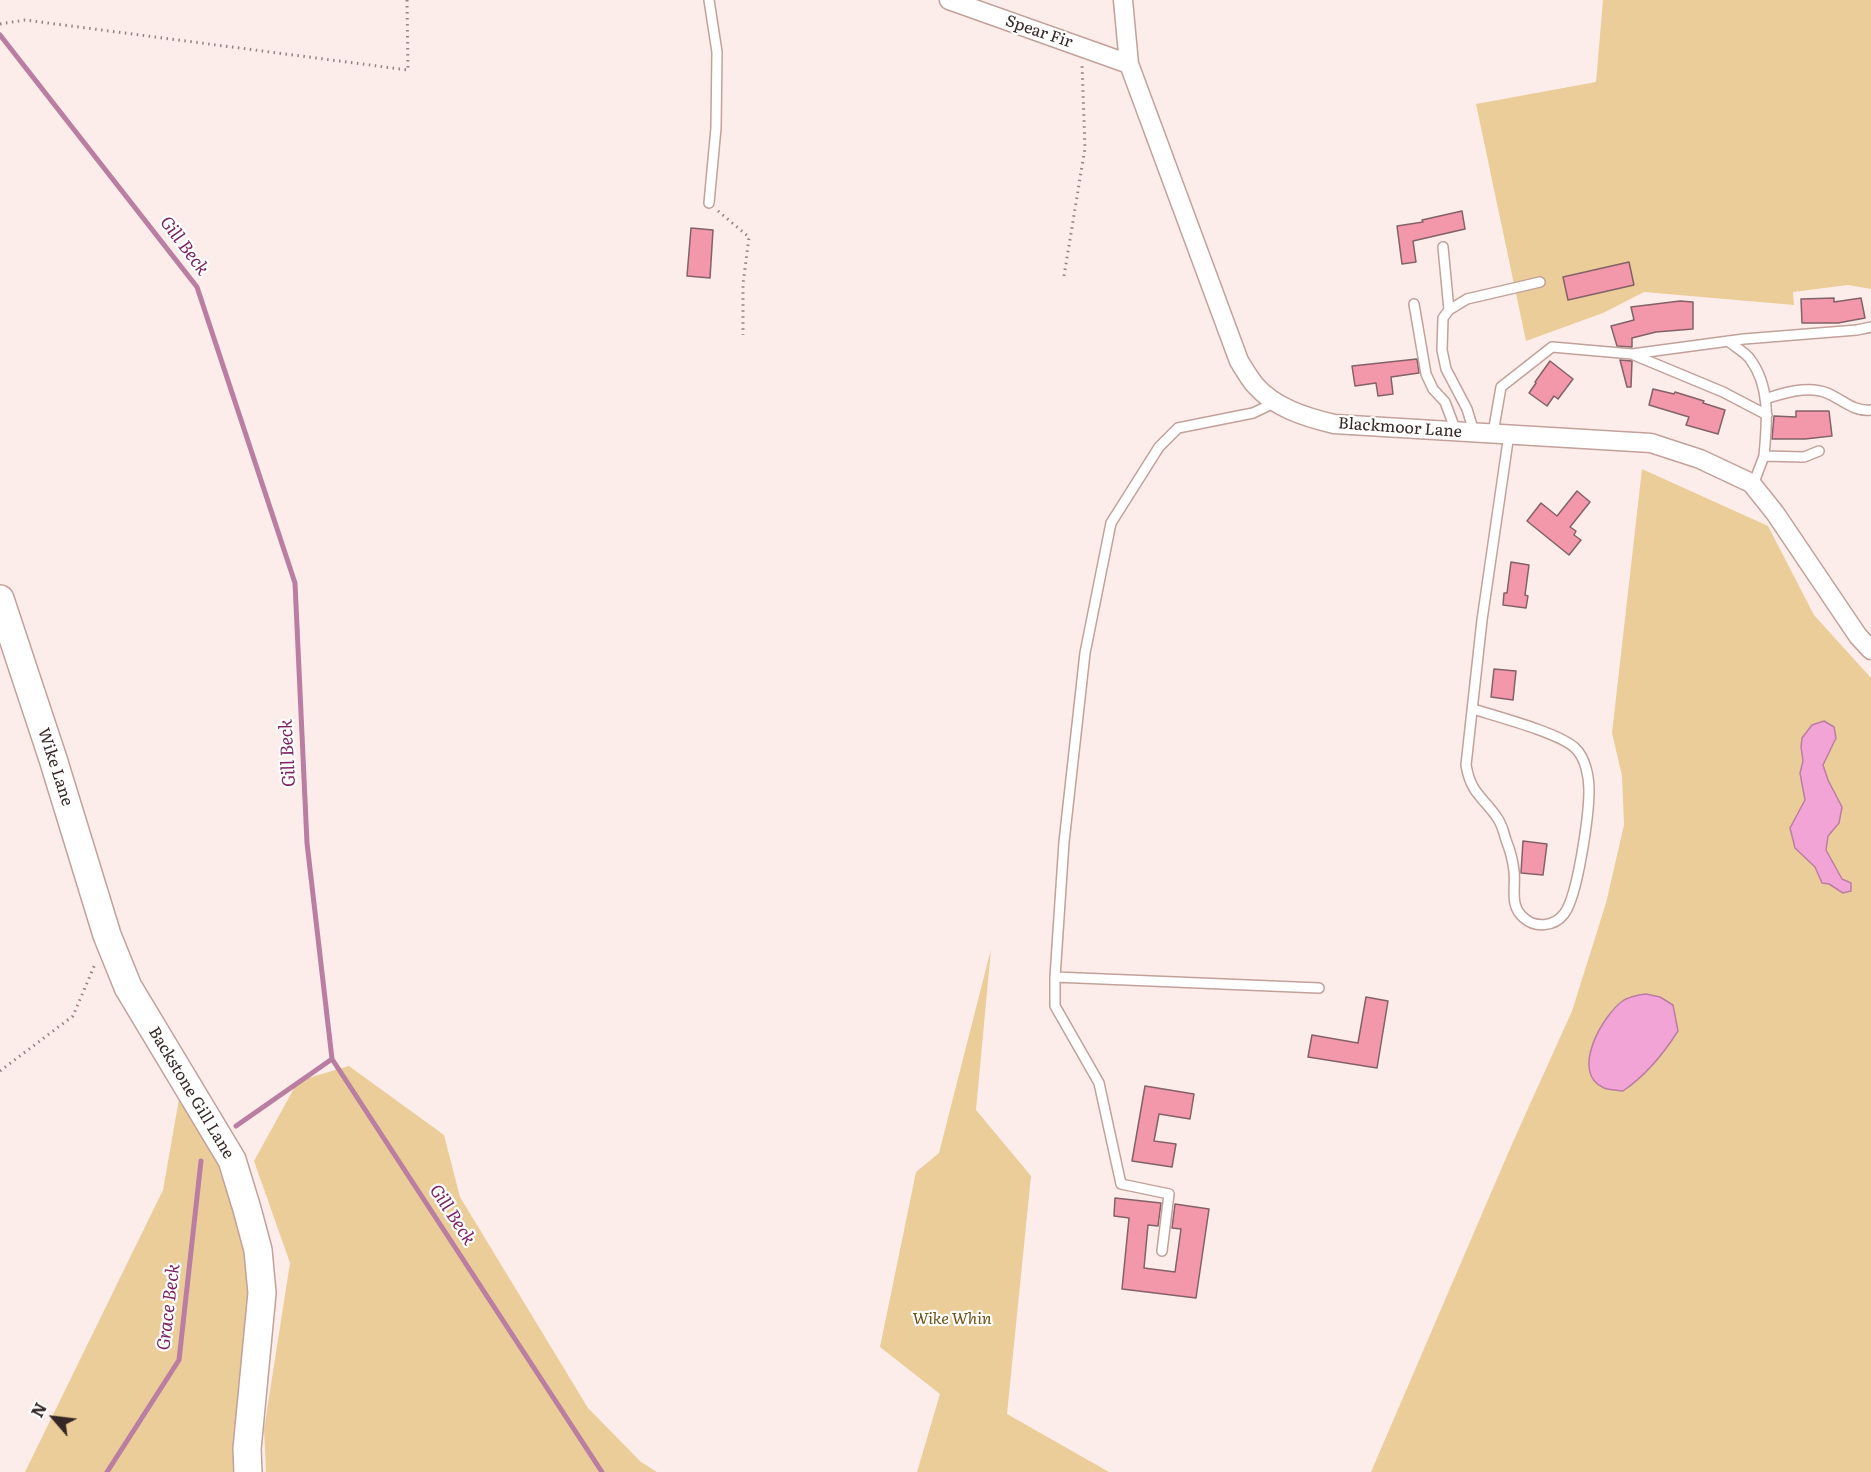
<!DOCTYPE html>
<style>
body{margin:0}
#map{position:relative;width:1871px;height:1472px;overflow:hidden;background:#fdedea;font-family:Literata,serif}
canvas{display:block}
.north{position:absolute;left:24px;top:1388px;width:60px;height:60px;-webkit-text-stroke:4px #fff;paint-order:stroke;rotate:298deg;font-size:16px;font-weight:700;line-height:24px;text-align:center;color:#352725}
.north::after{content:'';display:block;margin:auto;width:21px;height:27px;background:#352725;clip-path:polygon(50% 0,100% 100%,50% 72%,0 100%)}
</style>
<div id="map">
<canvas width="1871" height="1472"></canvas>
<div class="north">N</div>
</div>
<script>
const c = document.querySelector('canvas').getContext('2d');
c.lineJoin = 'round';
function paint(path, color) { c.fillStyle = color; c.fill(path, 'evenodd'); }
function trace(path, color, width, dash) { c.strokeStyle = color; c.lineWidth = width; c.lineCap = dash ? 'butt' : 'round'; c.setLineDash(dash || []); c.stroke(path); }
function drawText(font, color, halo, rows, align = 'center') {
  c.font = font + ' Literata,serif'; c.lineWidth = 4.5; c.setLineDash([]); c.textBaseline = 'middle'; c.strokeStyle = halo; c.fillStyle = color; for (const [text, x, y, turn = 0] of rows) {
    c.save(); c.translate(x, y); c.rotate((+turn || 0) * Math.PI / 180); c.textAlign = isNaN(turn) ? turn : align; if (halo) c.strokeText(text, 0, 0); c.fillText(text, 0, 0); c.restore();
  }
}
paint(new Path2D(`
 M1603 0H1871V289L1848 285 1793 292 1794 305 1644 292 1603 313 1526 341 1476 104 1596 82Z
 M1642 469 1768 526 1814 615 1871 678V1472H1371L1512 1144 1572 1011 1606 903 1624 825 1622 776 1612 733Z
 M991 949 976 1110 1031 1176 1007 1414 1109 1472H917L940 1394 880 1347 916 1172 939 1153Z
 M349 1066 444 1135 460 1197 588 1408 641 1462 657 1472H266L264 1429 290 1263 254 1161 298 1081Z
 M179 1099 224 1164 257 1283 235 1472H25L163 1190Z`), '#ebcd99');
const water = new Path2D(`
 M1824 721 1834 727 1836 738 1823 765 1828 780 1842 807 1839 823 1828 836 1826 850 1842 879 1851 883V891L1843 893 1829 884 1822 883 1815 867 1795 848 1790 828 1805 800 1800 773 1803 761 1801 747 1802 738 1812 725Z
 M1646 994 1660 997 1673 1005 1678 1031C1664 1053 1645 1076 1623 1091 1617 1090 1609 1090 1604 1088 1569 1073 1603 1014 1624 1000 1631 996 1638 995 1646 994Z`);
paint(water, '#f3a4d7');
trace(water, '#ba7ea2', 1.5);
trace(new Path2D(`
 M0 35 197 287 295 583 307 843 332 1059 602 1472
 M236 1126 332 1059
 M107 1472 179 1360 201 1161`), '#ba7ea2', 5);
const building = new Path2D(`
 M1462 211 1465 229 1413 241 1416 262 1402 264 1397 226 1423 222 1422 220Z
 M691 228 713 230 710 278 687 276Z
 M1629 262 1634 285 1568 300 1563 277Z
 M1834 298V302L1861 298 1865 318 1838 323H1802L1801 299Z
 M1680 301 1693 302V329L1656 332 1632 338V347L1617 346 1611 326 1634 320 1631 307Z
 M1417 359 1419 373 1391 377 1393 394 1378 396 1376 383 1355 386 1352 366Z
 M1620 360 1632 361 1631 387H1627Z
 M1550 361 1573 379 1558 399 1554 396 1547 406 1529 393 1536 383 1535 382Z
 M1653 389 1674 394 1675 392 1704 401 1703 403 1725 410 1718 434 1686 425 1689 417 1649 405Z
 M1796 411H1829L1832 436 1805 439H1772L1774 416 1796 417Z
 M1577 491 1590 502 1570 527 1576 531 1574 535 1581 540 1569 555 1527 521 1541 503 1557 516Z
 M1511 562 1529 565 1525 595 1528 596 1526 608 1503 605 1504 593H1507Z
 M1494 669 1516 671 1513 700 1491 697Z
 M1523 841 1547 844 1543 875 1521 873Z
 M1366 997 1388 1001 1377 1068 1308 1057 1312 1035 1358 1043Z
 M1145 1086 1194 1094 1190 1119 1159 1114 1154 1141 1176 1144 1172 1167 1132 1161Z
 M1115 1198 1161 1203 1158 1226 1148 1225 1144 1268 1175 1272 1181 1229 1172 1228 1175 1204 1209 1209 1196 1298 1122 1289 1129 1218 1114 1216Z`);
paint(building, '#f397ab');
trace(building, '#826268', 1.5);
const lane = new Path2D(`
 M709 203 716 128 717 52 709 0
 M1443 247 1449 310
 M1414 304 1426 374 1433 389 1445 402 1456 431
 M1728 341C1735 347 1745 352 1750 359 1771 387 1767 423 1764 456
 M1634 355 1723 392 1767 415
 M1765 399C1783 393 1808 385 1827 393 1842 399 1853 412 1871 410
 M1276 402 1253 413 1178 428 1159 447 1111 523 1085 653 1064 842 1055 977 1319 988
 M1474 432 1467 409 1446 369 1442 350 1443 318 1449 310 1467 299 1540 282
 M1493 433 1501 387 1552 347 1632 354 1744 339 1857 330 1871 327
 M1753 485 1764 456 1804 457 1819 451
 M1473 709C1495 716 1560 733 1575 748 1585 757 1589 776 1589 790 1589 814 1578 896 1564 914 1554 927 1535 928 1524 918 1509 906 1516 888 1514 871 1513 861 1510 850 1506 840 1504 833 1502 825 1498 819 1484 797 1471 795 1466 765L1482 620 1509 434
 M1055 977V1006L1099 1083 1121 1184 1169 1194 1162 1251`);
const street = new Path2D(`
 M949 0 1129 64
 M1123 0 1129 64 1239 361C1244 369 1249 378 1255 385 1275 408 1305 417 1334 424L1651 443 1700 459 1751 483 1775 513 1858 636 1871 650`);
const secondary = new Path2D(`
 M0 599 53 759 107 935 128 987 232 1160 247 1209 258 1250 262 1293 247 1449 248 1472`);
trace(lane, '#c3a099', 12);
trace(street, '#c3a099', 21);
trace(secondary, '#c3a099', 30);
trace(new Path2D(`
 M0 24 25 20 408 70 407 0
 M718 211 749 237 743 284V335
 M1064 276 1085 148 1082 64
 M0 1071 73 1016 95 964`), '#938482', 3, [1.5, 4.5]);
trace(lane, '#fff', 9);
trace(street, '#fff', 18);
trace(secondary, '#fff', 27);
drawText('16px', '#352725', '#fff', [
 ["Spear Fir",1039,32,19],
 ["Blackmoor Lane",1400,428,4],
 ["Wike Lane",55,767,72],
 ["Backstone Gill Lane",191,1093,59]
]);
drawText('italic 16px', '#6e5112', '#fff', [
 ["Wike Whin",952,1319]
]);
drawText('italic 18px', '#7a2262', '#fff', [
 ["Gill Beck",184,246,53],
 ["Gill Beck",288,753,-93],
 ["Gill Beck",452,1215,57],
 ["Grace Beck",169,1307,-83]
]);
</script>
